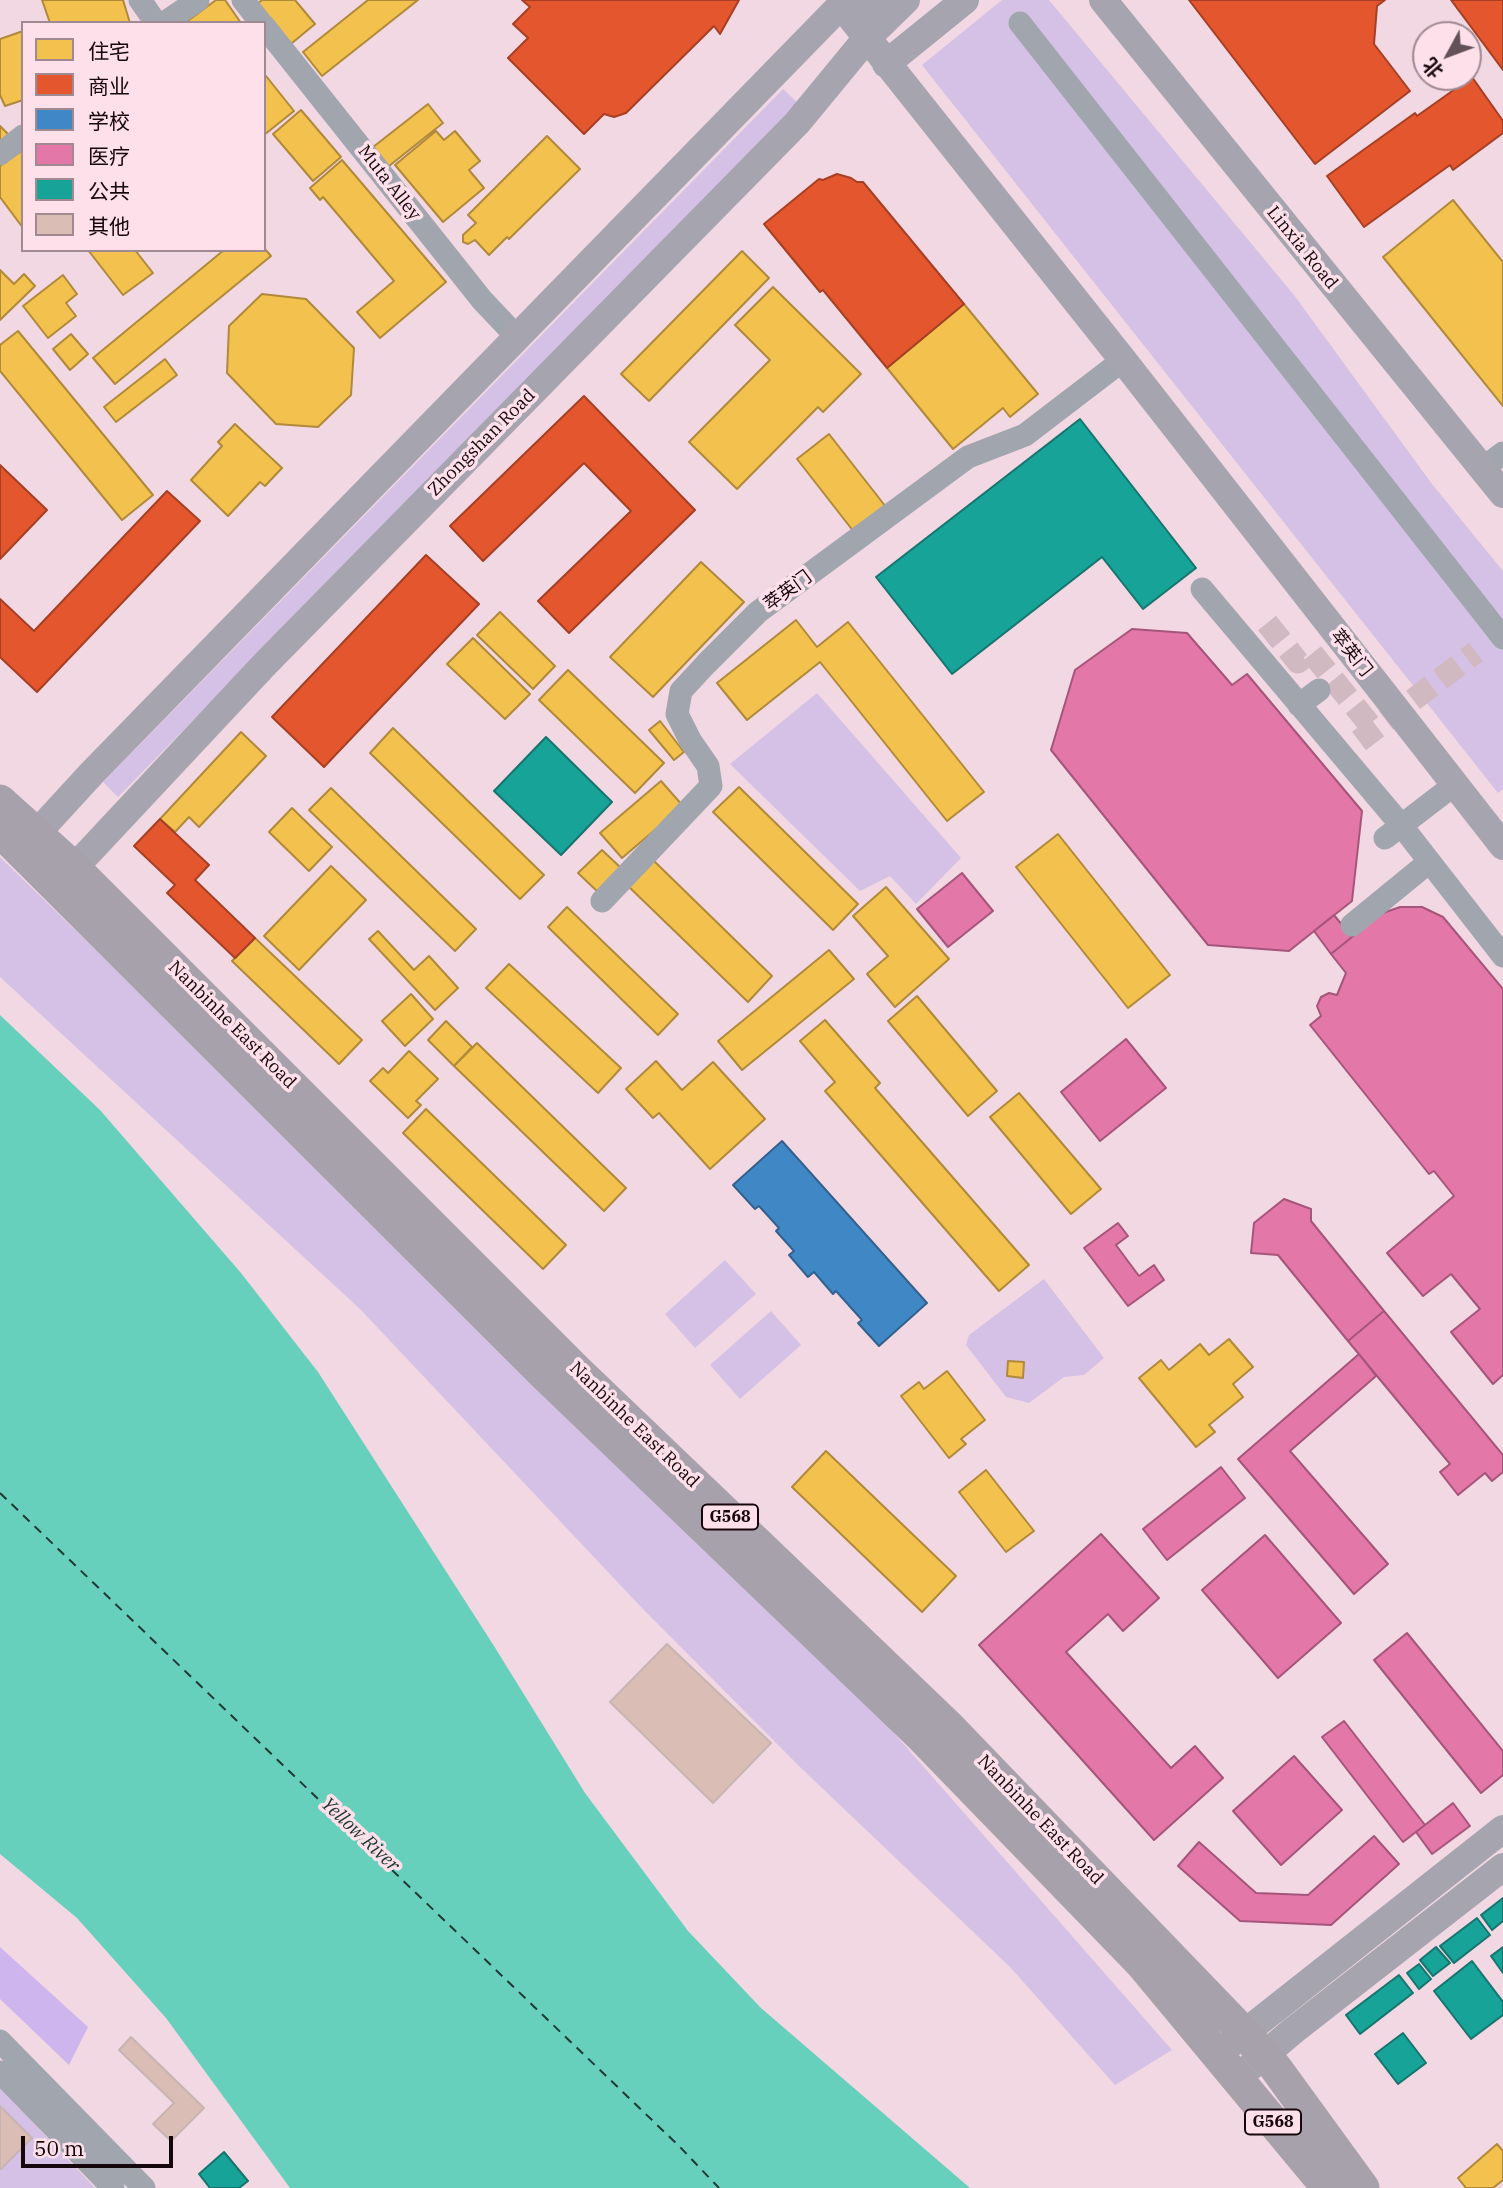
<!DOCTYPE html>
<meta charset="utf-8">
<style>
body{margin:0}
#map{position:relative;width:1503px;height:2188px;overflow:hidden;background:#f2d8e2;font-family:"IBM Plex Serif","Noto Sans SC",serif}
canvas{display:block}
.legend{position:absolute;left:21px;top:21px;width:245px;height:231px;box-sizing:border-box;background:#fee0ea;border:2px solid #a18992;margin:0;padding:9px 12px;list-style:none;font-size:21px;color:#16070d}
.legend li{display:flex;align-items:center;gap:14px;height:35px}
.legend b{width:35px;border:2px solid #a18992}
.north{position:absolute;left:1412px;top:21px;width:70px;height:70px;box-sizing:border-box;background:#fee0ea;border:2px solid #a18992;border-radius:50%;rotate:229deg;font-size:19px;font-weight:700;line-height:28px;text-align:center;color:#16070d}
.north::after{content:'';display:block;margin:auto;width:24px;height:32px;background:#635058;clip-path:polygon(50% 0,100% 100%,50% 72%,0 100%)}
.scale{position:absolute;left:21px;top:2136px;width:152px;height:32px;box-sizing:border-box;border:4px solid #16070d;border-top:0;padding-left:9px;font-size:21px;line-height:24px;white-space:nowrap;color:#16070d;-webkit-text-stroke:5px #fee0ea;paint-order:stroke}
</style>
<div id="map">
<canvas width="1503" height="2188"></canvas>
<ul class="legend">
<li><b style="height:19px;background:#f2c14e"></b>住宅</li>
<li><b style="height:19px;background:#e4572e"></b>商业</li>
<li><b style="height:19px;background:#3f88c5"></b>学校</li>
<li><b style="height:19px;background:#e377a8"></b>医疗</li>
<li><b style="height:19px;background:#17a398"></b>公共</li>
<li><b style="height:19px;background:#dabdb5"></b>其他</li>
</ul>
<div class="north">北</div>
<div class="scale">50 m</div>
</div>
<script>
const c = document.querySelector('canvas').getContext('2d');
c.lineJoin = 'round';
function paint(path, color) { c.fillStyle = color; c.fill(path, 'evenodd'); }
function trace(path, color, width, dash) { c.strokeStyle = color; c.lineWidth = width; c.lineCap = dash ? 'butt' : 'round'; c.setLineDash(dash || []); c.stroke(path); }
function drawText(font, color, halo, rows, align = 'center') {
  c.font = font + ' "IBM Plex Serif","Noto Sans SC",serif'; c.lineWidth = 7; c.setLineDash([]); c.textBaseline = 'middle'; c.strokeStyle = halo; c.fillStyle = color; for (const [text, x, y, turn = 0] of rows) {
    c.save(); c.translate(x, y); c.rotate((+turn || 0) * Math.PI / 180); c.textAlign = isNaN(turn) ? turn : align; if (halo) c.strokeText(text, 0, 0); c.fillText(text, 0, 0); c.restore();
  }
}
paint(new Path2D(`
 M1002 0H1049L1294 295 1432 484 1503 571V789L1498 793 922 65Z
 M783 89 798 103 118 797 103 782Z
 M817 693 961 858 916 904 890 876 860 891 730 764Z
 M0 857 844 1676 1172 2050 1115 2085 1010 1967 800 1767 641 1607 360 1309 0 977Z
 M725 1260 756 1294 695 1348 665 1314Z
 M1044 1279 1104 1358 1084 1375 1064 1377 1029 1403 1006 1397 966 1345 969 1335Z
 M771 1311 801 1345 740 1399 710 1365Z
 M0 2088 95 2188H0Z`), '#d5c1e6');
paint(new Path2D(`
 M0 1947 88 2027 69 2065 0 1999Z`), '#cfb5ee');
paint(new Path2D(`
 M0 1015 100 1110 241 1273 318 1372 494 1646 585 1793 688 1931 761 2008 970 2188H290L166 2018 77 1918 0 1854Z`), '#67d0bd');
const homes = new Path2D(`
 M42 0H123L130 23H50Z
 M216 0H225L241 23H185Z
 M262 0H295L315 24 286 48 253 7Z
 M368 0H418L322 76 303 52Z
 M23 31V100L5 106 0 95V39Z
 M266 76 294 111 264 135V77Z
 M428 104 443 123 384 170 368 151Z
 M301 110 341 157 313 181 273 134Z
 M0 126 10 136 0 146Z
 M436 131 444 140 455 131 480 161 469 170 484 188 443 222 395 165Z
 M547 136 580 169 509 239 507 237 489 255 475 240 468 244 463 242V235L476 223 468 215Z
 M23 150V228L0 197V166Z
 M342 160 446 282 380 338 357 312 394 281 323 197 320 200 310 188Z
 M1453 200 1503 262V406L1383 257Z
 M264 248 271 256 115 384 93 358 224 250H264Z
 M88 250H135L153 273 123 295Z
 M742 251 769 278 649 401 621 374Z
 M0 270 14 284 24 274 35 286 0 320Z
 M63 275 77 294 66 303 76 316 48 338 23 306Z
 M773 287 861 374 823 412 818 407 737 489 689 442 770 360 735 325Z
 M262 294 306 299 354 348 351 395 318 427 276 424 227 373 229 326Z
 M964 304 1038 394 1010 417 1003 408 953 449 887 368Z
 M18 331 153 495 122 520 0 371V345Z
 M71 334 88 354 70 370 53 349Z
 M165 359 177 375 116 422 104 407Z
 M235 424 282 468 265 486 260 482 228 516 191 480 222 446 218 442Z
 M829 434 886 507 854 532 797 459Z
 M701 562 744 602 653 697 610 657Z
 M500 612 555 666 533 689 477 635Z
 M796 620 817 647 848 622 984 792 947 821 820 662 747 720 717 683Z
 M473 638 530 694 505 719 447 664Z
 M568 670 664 763 635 793 539 700Z
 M660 721 684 752 674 760 649 730Z
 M393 728 544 875 520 899 370 753Z
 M241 732 266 756 199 827 189 817 175 832 160 819Z
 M661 781 683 806 622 858 600 833Z
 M739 787 858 904 833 930 713 812Z
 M331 788 476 929 455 951 309 810Z
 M292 808 332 847 309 871 269 832Z
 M1058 834 1170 975 1128 1008 1016 867Z
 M602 850 621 868 598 892 578 873Z
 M653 860 772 976 748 1002 628 886Z
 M331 866 366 900 299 970 264 936Z
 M886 887 949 959 895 1007 867 974 888 956 853 916Z
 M567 907 678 1014 658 1035 548 927Z
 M378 931 414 970 429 956 458 988 435 1010 369 939Z
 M255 938 362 1040 339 1064 232 961Z
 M829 950 854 979 742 1070 718 1041Z
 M509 964 621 1068 598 1093 486 988Z
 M411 994 433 1019 405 1046 382 1021Z
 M917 996 997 1091 968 1116 888 1021Z
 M825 1020 880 1083 875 1088 1029 1265 999 1291 825 1091 835 1082 800 1041Z
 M446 1021 472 1047 454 1066 428 1040Z
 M477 1043 626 1188 604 1211 454 1066Z
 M409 1051 438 1079 416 1101 421 1105 408 1118 370 1081 383 1068 388 1073Z
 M656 1061 682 1090 713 1062 765 1119 710 1169 659 1113 653 1118 626 1089Z
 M1019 1093 1101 1189 1071 1214 990 1117Z
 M426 1109 566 1245 543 1269 403 1133Z
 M1229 1339 1253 1367 1233 1384 1243 1397 1209 1425 1215 1432 1196 1447 1139 1378 1161 1360 1169 1370 1200 1344 1209 1355Z
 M1008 1361 1024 1362 1023 1378 1007 1376Z
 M947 1371 985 1420 961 1439 966 1444 949 1458 901 1396 919 1382 924 1389Z
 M826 1451 956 1576 922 1612 792 1487Z
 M986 1470 1034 1531 1006 1552 959 1492Z
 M1497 2144 1503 2151V2180L1493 2188H1466L1458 2178Z`);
paint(homes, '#f2c14e');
trace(homes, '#b0893a', 2);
const shops = new Path2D(`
 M522 0H739L720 34 714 26 626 113 614 117 604 114 584 134 508 58 528 38 513 24 530 7Z
 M1189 0H1385L1377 6 1374 44 1410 91 1315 164Z
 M1451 0H1503V70Z
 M1472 77 1503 121V133L1453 170 1450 165 1364 227 1327 176 1415 113 1417 116Z
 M837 174 851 178 857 182H863L964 304 887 368 823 290 820 292 764 224 819 179 823 180Z
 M584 396 695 510 569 633 538 601 631 511 584 463 483 561 450 526Z
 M0 465 47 510 0 559Z
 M167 491 200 521 37 692 0 657V599L34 631Z
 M426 555 479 604 324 767 272 717Z
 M160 819 209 865 195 880 255 938 235 958 167 893 175 885 134 846Z`);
paint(shops, '#e4572e');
trace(shops, '#a63f24', 2);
const schools = new Path2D(`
 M782 1141 927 1303 879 1346 858 1323 862 1320 836 1291 833 1294 814 1272 808 1277 789 1255 794 1251 776 1231 779 1228 759 1206 755 1209 733 1185Z`);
paint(schools, '#3f88c5');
trace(schools, '#33618e', 2);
const health = new Path2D(`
 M1132 629 1187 633 1232 685 1247 674 1362 811 1352 901 1289 951 1208 945 1051 750 1075 670Z
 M962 873 993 911 948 947 917 909Z
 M1400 907H1422L1443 917 1503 989V1375L1493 1384 1451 1332 1480 1309 1451 1274 1423 1296 1387 1253 1454 1196 1434 1171 1429 1174 1310 1025 1321 1016 1317 1006 1321 997 1329 993 1337 995 1346 973 1331 954 1380 914Z
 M1334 915 1352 937 1331 954 1314 931Z
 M1126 1039 1166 1088 1100 1141 1061 1092Z
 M1284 1199 1311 1209V1221L1384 1311 1348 1341 1278 1255 1251 1253 1254 1223Z
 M1118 1223 1128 1236 1116 1245 1139 1276 1154 1265 1164 1280 1128 1306 1084 1248Z
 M1384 1311 1503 1455V1472L1492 1481 1485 1473 1458 1495 1440 1472 1450 1464 1348 1341Z
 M1359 1354 1376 1376 1290 1451 1388 1564 1354 1594 1238 1459Z
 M1221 1467 1245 1498 1167 1560 1143 1529Z
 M1101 1534 1159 1598 1123 1631 1108 1614 1066 1652 1171 1768 1195 1746 1223 1778 1154 1840 979 1645Z
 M1265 1535 1341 1623 1278 1678 1202 1590Z
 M1407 1633 1503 1751V1775L1481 1793 1374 1660Z
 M1344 1721 1425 1825 1403 1842 1322 1737Z
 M1294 1756 1342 1810 1281 1865 1233 1811Z
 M1453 1803 1470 1826 1432 1854 1416 1832Z
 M1374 1836 1399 1864 1331 1925 1240 1921 1178 1866 1199 1842 1256 1893 1308 1895Z`);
paint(health, '#e377a8');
trace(health, '#a6557a', 2);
const public = new Path2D(`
 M1080 419 1196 568 1143 609 1102 557 952 674 876 577Z
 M546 737 612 802 561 855 494 791Z
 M1503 1898V1921L1492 1930 1481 1915Z
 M1477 1918 1490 1935 1454 1963 1440 1946Z
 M1436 1947 1450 1963 1433 1976 1420 1960Z
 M1503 1947V1973L1491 1956Z
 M1472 1961 1503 2002V2015L1471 2039 1434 1991Z
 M1419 1964 1431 1979 1419 1989 1407 1973Z
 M1399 1975 1413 1993 1360 2034 1346 2015Z
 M1403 2033 1426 2063 1398 2084 1375 2054Z
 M224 2152 248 2181 239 2188H210L199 2174Z`);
paint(public, '#17a398');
trace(public, '#17746e', 2);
trace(new Path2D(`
 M0 1493 680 2147 719 2188`), '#203932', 2, [9, 7]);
const building = new Path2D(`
 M667 1644 771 1743 713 1803 610 1702Z
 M131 2037 204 2108 171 2141 153 2124 174 2103 119 2050Z
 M0 2106 32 2138 1 2169 0 2168Z`);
paint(building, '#dabdb5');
trace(building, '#c7b4b3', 2);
trace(new Path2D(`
 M1267 623 1298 662 1311 652 1374 730
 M1359 741 1476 652`), '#d1b9c2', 23, [23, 11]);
trace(new Path2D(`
 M140 0 156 23
 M243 0 261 23
 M164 23 198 0
 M1020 23 1503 638
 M264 26 482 300 517 337
 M0 154 23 136
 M1482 469 1503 453
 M1202 589 1401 825 1503 956
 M1299 705 1319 690
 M1385 838 1454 785
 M602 901 711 786 708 766 690 740 677 714 681 691 706 664 758 612 968 457 1025 435 1123 360
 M1352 925 1429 862
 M0 2041 144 2188
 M0 2072 113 2188`), '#a1a5ae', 23);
trace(new Path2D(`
 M1103 0 1503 494
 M841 5 1123 360 1503 846
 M841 5 904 0
 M886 64 965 0
 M24 851 36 834 92 773 846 0
 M59 884 265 664 797 123 867 38 906 0
 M1228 2046 1503 1829
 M1237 2078 1294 2030 1503 1867`), '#a6a5af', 28);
trace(new Path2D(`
 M0 801 73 867 574 1368 949 1727 1244 2033 1275 2067 1363 2188
 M0 831 545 1375 919 1734 1141 1963 1328 2188`), '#a6a1ab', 33);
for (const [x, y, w] of [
 [730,1517,56],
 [1273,2122,56]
]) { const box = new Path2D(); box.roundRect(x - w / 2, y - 12.5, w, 25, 5); c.fillStyle = '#fee0ea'; c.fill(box); trace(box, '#16070d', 2); }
drawText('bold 16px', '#16070d', null, [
 ["G568",730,1517],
 ["G568",1273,2122]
]);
drawText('18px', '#16070d', '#fee0ea', [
 ["Muta Alley",389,183,52],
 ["Linxia Road",1302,248,51],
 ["Zhongshan Road",482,443,-45],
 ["萃英门",788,591,-36],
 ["萃英门",1351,653,52],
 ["Nanbinhe East Road",232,1025,45],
 ["Nanbinhe East Road",634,1425,44],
 ["Nanbinhe East Road",1040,1820,46]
]);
drawText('italic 19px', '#203932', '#fee0ea', [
 ["Yellow River",360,1835,43]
]);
</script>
